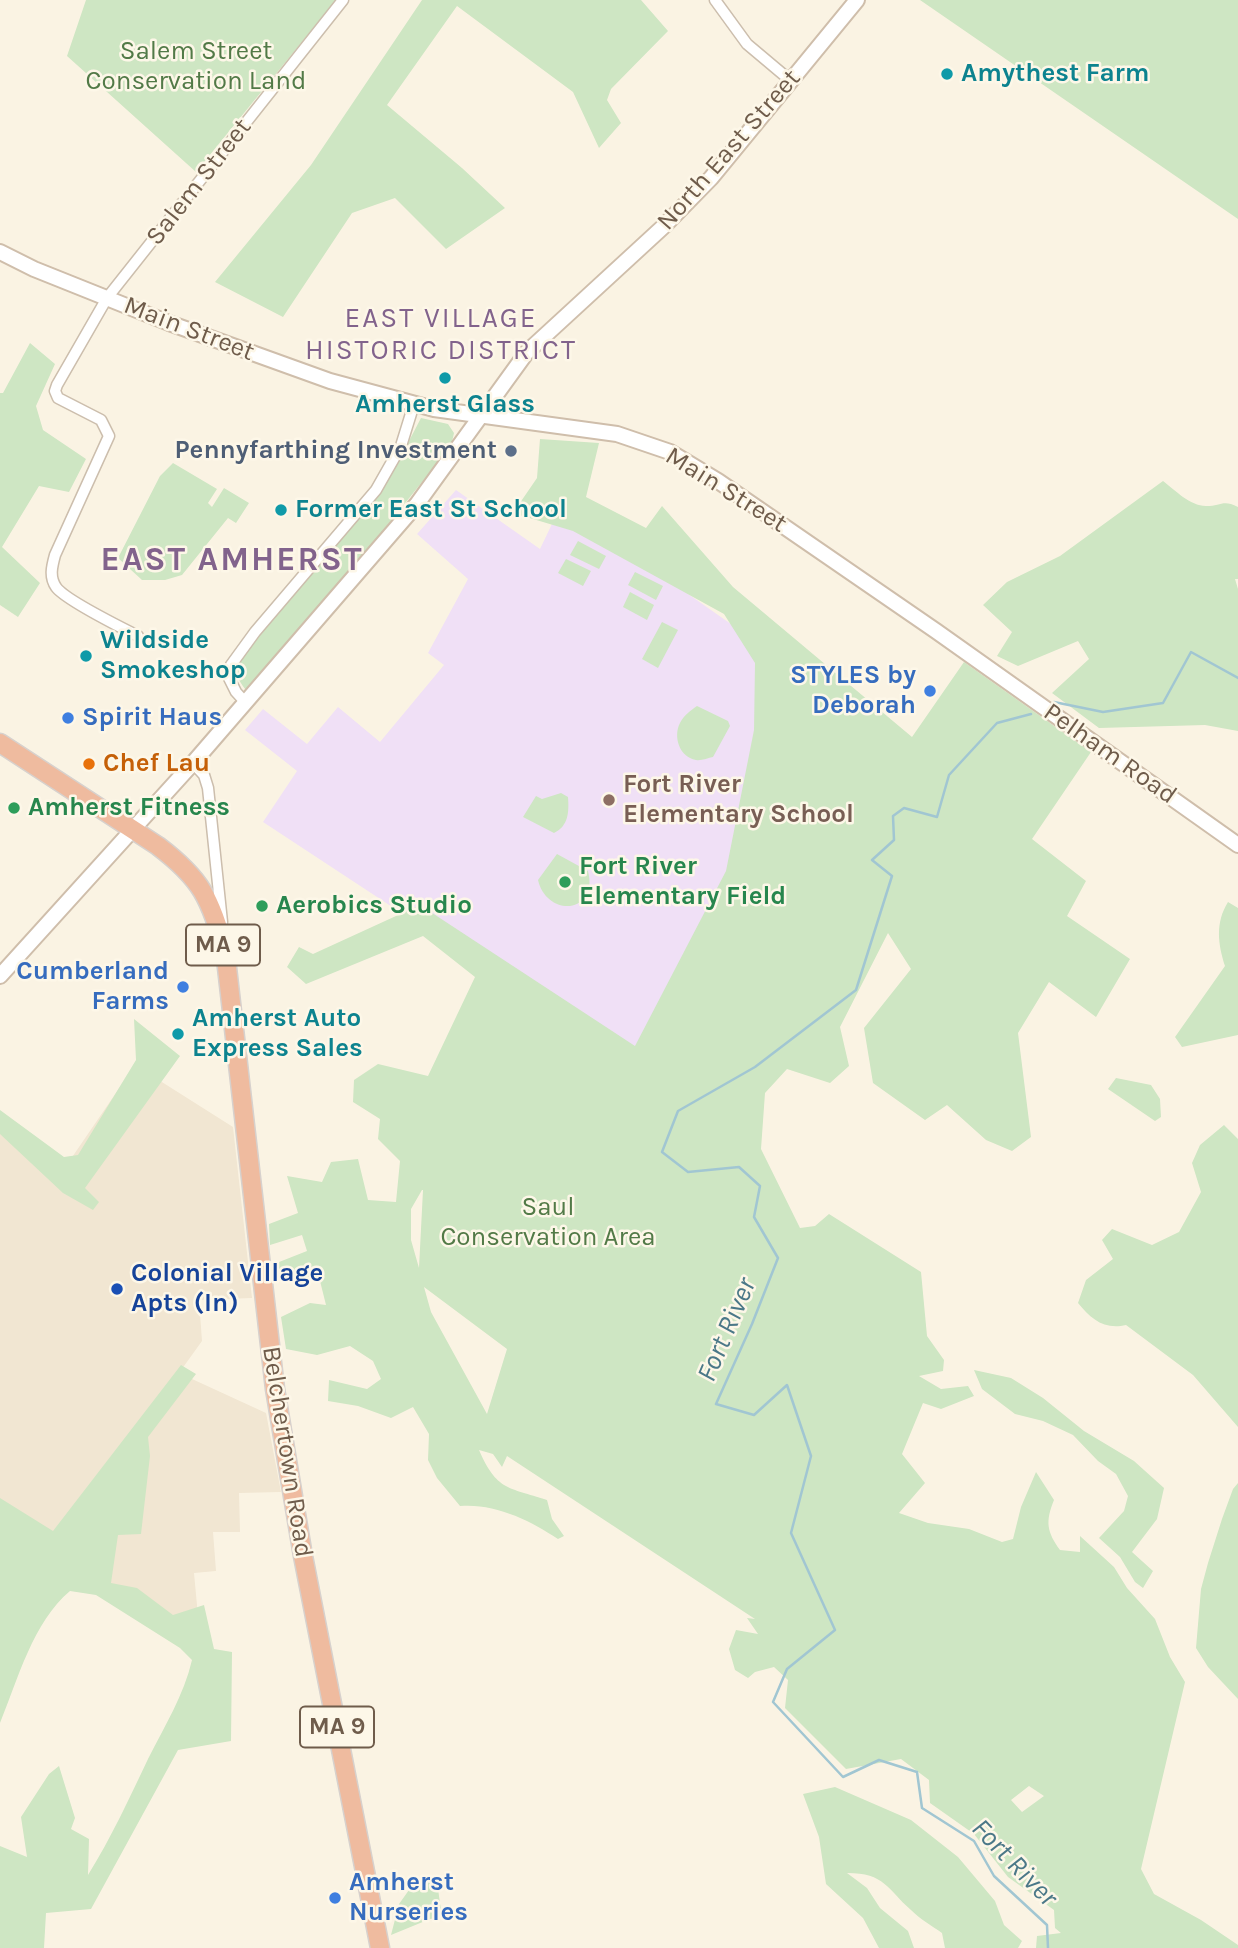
<!DOCTYPE html>
<style>
body{margin:0}
canvas{display:block;background:#faf3e3}
</style>
<canvas width="1238" height="1948"></canvas>
<script>
const c = document.querySelector('canvas').getContext('2d');
c.lineJoin = 'round';
function paint(path, color) { c.fillStyle = color; c.fill(path, 'evenodd'); }
function trace(path, color, width, dash) { c.strokeStyle = color; c.lineWidth = width; c.lineCap = dash ? 'butt' : 'round'; c.setLineDash(dash || []); c.stroke(path); }
function drawText(font, color, halo, rows, align = 'center') {
  c.font = font + ' Karla,sans-serif'; c.lineWidth = 5; c.setLineDash([]); c.textBaseline = 'middle'; c.strokeStyle = halo; c.fillStyle = color; for (const [text, x, y, turn = 0] of rows) {
    c.save(); c.translate(x, y); c.rotate((+turn || 0) * Math.PI / 180); c.textAlign = isNaN(turn) ? turn : align; if (halo) c.strokeText(text, 0, 0); c.fillText(text, 0, 0); c.restore();
  }
}
paint(new Path2D(`
 M135 1065 233 1127 252 1298 199 1300 202 1341 179 1373 266 1413 281 1492 239 1493 240 1532H213L216 1571 194 1573 201 1648 0 1508V1120L64 1169Z`), '#f1e6d2');
paint(new Path2D(`
 M456 490 540 549 561 505 908 748 707 1096 409 918 263 822 297 771 245 730 263 709 307 744 338 707 380 742 444 665 428 653 468 579 417 534Z`), '#f0e0f6');
paint(new Path2D(`
 M86 0H336L196 172 67 56Z
 M422 0H641L668 31 611 89 607 100 621 123 599 148 573 92 457 6 387 105 462 168 505 208 446 249 395 198 352 213 283 317 215 282 311 165Z
 M920 0H1238V219Z
 M30 343 55 364 36 406 43 430 86 459 69 492 39 486 2 547 40 583 18 617 0 605V393H3Z
 M421 418 448 424 454 433 451 446 369 548 246 690C236 677 233 670 241 654L399 460Z
 M540 439 599 443 586 497 646 528 662 506 733 587 912 737 964 662 1091 752 1032 839 1086 881 1067 916 1130 959 1096 1017 1049 982 1018 1033 1031 1137 1012 1151 986 1140 947 1105 925 1120 873 1083 864 1028 911 969 888 933 840 1027 849 1066 830 1083 787 1069 765 1093 761 1149 800 1228 815 1226 829 1214 921 1272 927 1336 944 1360 943 1371 919 1376 941 1389 968 1386 974 1396 941 1409 923 1403 902 1454 925 1483 899 1513 928 1523 969 1529 1002 1542 1013 1539 1021 1507 1036 1472 1054 1500C1045 1522 1047 1532 1060 1550L1080 1552V1536L1114 1567 1127 1588 1155 1619 1170 1657 1185 1682 1141 1869 1154 1894 1201 1920 1238 1945V1948H1036L1037 1936 1061 1933 1055 1928 1054 1910 1008 1877 974 1834 930 1803 929 1780 901 1759 846 1769 785 1708 788 1680 774 1667 755 1672 748 1678 735 1670 729 1649 736 1630 758 1634 747 1618 755 1619 507 1456 502 1467 493 1454 479 1450C497 1491 508 1487 547 1500L552 1519 564 1536 558 1539C530 1520 494 1503 460 1506L437 1478 428 1460 429 1434 413 1407 391 1418 358 1406 328 1401 329 1380 367 1389 381 1379 373 1361 350 1346 317 1355 286 1349 281 1317 310 1303 326 1305 319 1277 276 1278 274 1264 307 1251 302 1235 270 1245 269 1224 298 1213 287 1176 322 1182 331 1162 358 1159 368 1200 396 1202 400 1161 378 1139 380 1119 353 1102 354 1080 378 1064 428 1076 475 977 423 936 306 984 287 967 299 947 313 954 420 905 635 1046 726 871 754 730 755 663 724 614 573 531 513 513 537 478ZM422 1190H423L419 1268 411 1240V1209ZM424 1287 507 1349 487 1414 431 1312ZM1029 1786 1044 1796 1022 1812 1011 1800Z
 M173 463 217 489 208 503 212 507 224 488 249 503 236 523 228 518 182 575 165 580H142L118 558 160 476Z
 M1163 481C1175 490 1190 506 1206 506 1221 506 1223 499 1238 507V579H1235L1238 589V731L1205 725 1099 728 1052 693 1089 659 1078 641 1018 666 997 656 1012 632 983 605 1007 582 1060 556Z
 M578 541 606 556 599 569 570 555Z
 M566 559 591 571 583 586 558 573Z
 M635 572 663 586 656 600 628 585Z
 M630 592 654 605 647 620 623 607Z
 M662 622 678 630 658 668 642 659Z
 M697 706 728 721 730 726 713 757C708 758 701 761 696 760 679 757 673 736 680 723 684 715 690 711 697 706Z
 M561 793 568 797C569 811 569 826 554 833L523 817 536 796 542 799Z
 M557 854 588 871C599 914 547 918 538 880Z
 M1228 902 1238 908V1035L1182 1047 1175 1037 1225 966C1218 944 1215 923 1228 902Z
 M134 1019 180 1056 85 1188 99 1202 93 1210 63 1193 0 1134V1110L64 1157 78 1155 136 1060Z
 M1116 1078 1151 1085 1160 1099 1161 1117 1155 1121 1108 1089Z
 M1224 1125 1238 1139V1427L1193 1375 1126 1325C1104 1330 1091 1319 1078 1303L1086 1280 1113 1259 1102 1240 1112 1229 1152 1245 1179 1232 1201 1192 1192 1163 1200 1145Z
 M181 1365 196 1374 148 1437 150 1456 141 1534 118 1535 111 1583 137 1588 173 1615 204 1605 214 1649 232 1652 231 1741 178 1750 91 1909 46 1913 44 1948H0V1846L27 1857 21 1817 49 1774 59 1766 75 1818 71 1829 89 1839 88 1875C111 1838 129 1799 148 1759 164 1727 184 1695 192 1660L180 1648 96 1595 70 1591C33 1622 18 1679 0 1723V1498L53 1531Z
 M974 1370 1011 1378 1043 1398 1084 1431 1134 1461 1164 1488 1157 1519 1132 1552 1153 1571 1143 1588 1135 1582 1120 1557 1099 1538 1124 1511 1128 1496 1116 1474 1098 1461 1073 1435 1043 1421 1015 1414 982 1389Z
 M1238 1483V1699L1208 1667 1196 1648 1201 1589 1208 1563 1222 1519 1233 1489Z
 M835 1787 911 1820 958 1857 995 1901 1004 1925 1022 1941 1018 1948H945L942 1933C932 1926 920 1919 911 1910 887 1889 885 1873 847 1873L867 1888 880 1908 908 1931 914 1948H879L863 1918 826 1884 819 1837 803 1794Z
 M437 1882 442 1917 430 1919 391 1935 399 1904 414 1883Z`), '#cee6c3');
trace(new Path2D(`
 M1054 702 1103 712 1163 703 1191 652 1238 678
 M1031 714 997 723 949 775 937 817 904 808 893 816 894 840 872 860 892 876 856 990 755 1067 678 1111 662 1152 688 1172 739 1167 760 1186 754 1217 778 1258 752 1324 716 1404 754 1415 787 1385 811 1456 791 1533 835 1630 787 1669 773 1702 843 1777 879 1760 917 1772 922 1808 974 1841 994 1876 1047 1925 1048 1948`), '#a1c6d2', 2.5);
const street = new Path2D(`
 M715 0 747 44 791 81
 M138 636C122 628 64 599 56 587 49 577 52 566 55 555L109 436 101 420 58 398 55 391 57 385 107 298 343 0
 M246 703 236 692 229 678 231 665 255 632 376 490 401 446 414 404
 M193 763 204 775 208 788 222 922`);
const secondary = new Path2D(`
 M0 252 34 269 169 323 330 381 434 409 617 434 670 452 718 481 936 631 1238 845
 M0 976 193 763 417 504 527 352 664 226 711 178 857 0`);
const highway = new Path2D(`
 M0 743 158 846C203 880 209 898 225 950L275 1389 303 1556 380 1948`);
trace(street, '#ccbead', 13);
trace(secondary, '#cfbeab', 18);
trace(highway, '#d7d1cd', 21);
trace(street, '#fff', 10);
trace(secondary, '#fff', 14);
trace(highway, '#efbb9f', 18);
for (const [x, y, r, color] of [
 [947,74,7,"#0f9aa8"],
 [445,378,7,"#0f9aa8"],
 [511,451,7,"#5c6f8a"],
 [281,510,7,"#0f9aa8"],
 [86,656,7,"#0f9aa8"],
 [930,691,7,"#3f7fe0"],
 [68,718,7,"#3f7fe0"],
 [89,764,7,"#e8710a"],
 [609,800,7,"#8d6e63"],
 [14,808,7,"#2e9e5b"],
 [565,882,7,"#2e9e5b"],
 [262,906,7,"#2e9e5b"],
 [183,987,7,"#3f7fe0"],
 [178,1034,7,"#0f9aa8"],
 [117,1289,7,"#1a4fb4"],
 [335,1898,7,"#3f7fe0"]
]) { const dot = new Path2D(); dot.arc(x, y, r, 0, 2 * Math.PI); c.fillStyle = color; c.fill(dot); trace(dot, '#fdf7e8', 2.5); }
for (const [x, y, w] of [
 [223,945,74],
 [337,1727,74]
]) { const box = new Path2D(); box.roundRect(x - w / 2, y - 20.5, w, 41, 5); c.fillStyle = '#fdf7e8'; c.fill(box); trace(box, '#6f5c4b', 2); }
drawText('bold 24px', '#6f5c4b', null, [
 ["MA 9",223,945],
 ["MA 9",337,1727]
]);
drawText('26px', '#527a47', '#fdf7e8', [
 ["Salem Street",196,52],
 ["Conservation Land",196,82],
 ["Saul",548,1208],
 ["Conservation Area",548,1238]
]);
drawText('bold 26px', '#0d838f', '#fdf7e8', [
 ["Amythest Farm",961,74],
 ["Amherst Glass",445,405,"center"],
 ["Former East St School",295,510],
 ["Wildside",100,641],
 ["Smokeshop",100,671],
 ["Amherst Auto",192,1019],
 ["Express Sales",192,1049]
], 'left');
drawText('26px', '#6f5c4b', '#fdf7e8', [
 ["North East Street",729,150,-49],
 ["Salem Street",199,182,-52],
 ["Main Street",189,329,21],
 ["Main Street",726,490,32],
 ["Pelham Road",1110,754,35],
 ["Belchertown Road",287,1452,81]
]);
drawText('bold 26px', '#4e5e75', '#fdf7e8', [
 ["Pennyfarthing Investment",497,451]
], 'right');
drawText('bold 26px', '#366cbe', '#fdf7e8', [
 ["STYLES by",916,676],
 ["Deborah",916,706],
 ["Spirit Haus",82,718,"left"],
 ["Cumberland",169,972],
 ["Farms",169,1002],
 ["Amherst",349,1883,"left"],
 ["Nurseries",349,1913,"left"]
], 'right');
drawText('bold 26px', '#c56008', '#fdf7e8', [
 ["Chef Lau",103,764]
], 'left');
drawText('bold 26px', '#785e54', '#fdf7e8', [
 ["Fort River",623,785],
 ["Elementary School",623,815]
], 'left');
drawText('bold 26px', '#27864d', '#fdf7e8', [
 ["Amherst Fitness",28,808],
 ["Fort River",579,867],
 ["Elementary Field",579,897],
 ["Aerobics Studio",276,906]
], 'left');
drawText('bold 26px', '#164399', '#fdf7e8', [
 ["Colonial Village",131,1274],
 ["Apts (In)",131,1304]
], 'left');
c.letterSpacing = '2px';
drawText('28px', '#82638c', '#fdf7e8', [
 ["EAST VILLAGE",441,319],
 ["HISTORIC DISTRICT",441,351]
]);
c.letterSpacing = '0px';
drawText('italic 28px', '#4b7888', '#fdf7e8', [
 ["Fort River",727,1330,-67],
 ["Fort River",1014,1863,46]
]);
c.letterSpacing = '2px';
drawText('bold 33px', '#82638c', '#fdf7e8', [
 ["EAST AMHERST",232,561]
]);
c.letterSpacing = '0px';
</script>
